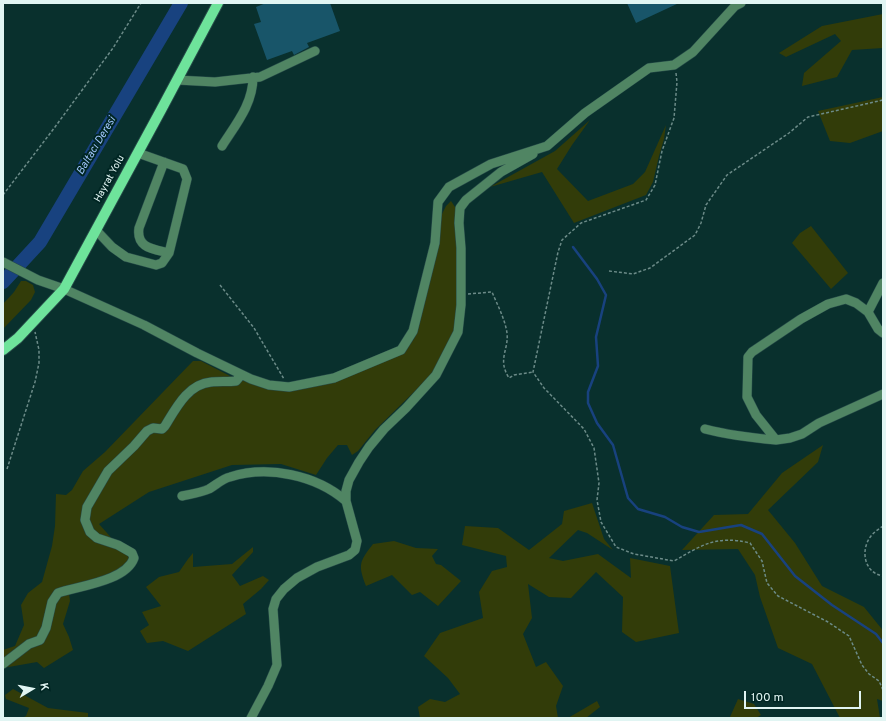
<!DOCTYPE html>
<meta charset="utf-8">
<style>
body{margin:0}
#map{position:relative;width:886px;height:721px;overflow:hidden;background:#09302d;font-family:Overpass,sans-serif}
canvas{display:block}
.frame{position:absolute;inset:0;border:4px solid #e1f5f3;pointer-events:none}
.north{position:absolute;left:12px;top:669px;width:40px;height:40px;-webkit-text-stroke:3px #002623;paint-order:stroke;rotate:80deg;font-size:11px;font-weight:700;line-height:16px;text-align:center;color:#e1f5f3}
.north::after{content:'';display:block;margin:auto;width:14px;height:18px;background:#e1f5f3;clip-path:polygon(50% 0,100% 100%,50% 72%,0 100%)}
.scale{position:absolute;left:744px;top:691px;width:117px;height:18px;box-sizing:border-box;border:2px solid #e1f5f3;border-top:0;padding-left:5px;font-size:12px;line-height:14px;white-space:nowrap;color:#e1f5f3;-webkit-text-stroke:3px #002623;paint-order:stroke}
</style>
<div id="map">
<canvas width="886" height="721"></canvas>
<div class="frame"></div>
<div class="north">K</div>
<div class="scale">100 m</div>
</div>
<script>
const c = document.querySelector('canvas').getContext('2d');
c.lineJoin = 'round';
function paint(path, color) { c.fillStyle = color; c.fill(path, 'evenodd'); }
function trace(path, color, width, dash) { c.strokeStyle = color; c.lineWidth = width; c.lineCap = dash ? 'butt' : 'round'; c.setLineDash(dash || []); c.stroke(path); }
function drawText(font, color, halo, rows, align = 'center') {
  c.font = font + ' Overpass,sans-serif'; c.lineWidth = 4; c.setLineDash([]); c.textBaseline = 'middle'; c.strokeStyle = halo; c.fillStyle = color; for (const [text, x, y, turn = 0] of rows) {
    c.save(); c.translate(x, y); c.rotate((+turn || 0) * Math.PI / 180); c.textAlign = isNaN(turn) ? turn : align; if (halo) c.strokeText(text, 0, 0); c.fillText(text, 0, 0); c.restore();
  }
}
paint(new Path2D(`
 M883 14V48L852 50 837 77 802 86 804 73 841 41 835 34 786 57 779 53 822 26Z
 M883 97V131L850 143 830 141 818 111Z
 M590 120 572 145 557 169 588 201 633 184 645 172 666 125 664 139 659 156 653 182 646 195 574 223 542 172 490 187 555 151Z
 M451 201 455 207 457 246 458 303 455 331 436 369 414 392 375 430 358 451 352 455 347 445H338L327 458 316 475 281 464 232 465 149 492 99 524 131 560C116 577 90 581 68 586L70 601 63 624 69 637 73 650 44 668 37 662 3 668V650L15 646 24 625 21 605 28 593 42 582 52 546 55 526 56 494 66 495 72 490 83 471 105 452 193 361H201L230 376 267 389 334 381 400 355 414 339 424 305 442 214 446 206Z
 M811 226 848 273 831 289 792 243 800 233Z
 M21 281H26L33 285 35 292 31 300 3 329V304L14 292Z
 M823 445 818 462 768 510 795 543 822 586 864 607 881 628 883 631V701L877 699 880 718H840L812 664 778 648 760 597 755 575 738 549 682 550 714 515 748 514 782 473Z
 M592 503 604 539 613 550 587 533 578 530 549 558 563 561 598 554 631 578 630 558 670 566 679 633 636 642 622 632 623 597 596 572 571 598 549 597 528 584 532 618 523 634 536 667 546 662 563 686 556 706 558 718H420L418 707 430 699 445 702 460 694 448 678 424 656 440 633 483 618 479 592 492 571 507 567 506 556 462 545 465 526 498 528 529 550 562 524 564 511Z
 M394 541 416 548 438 549 432 556 436 564 441 565 461 581 438 606 420 592 412 595 392 575 366 586C358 565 359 562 373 544Z
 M253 547V552L232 575 240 586 263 576 269 580 261 589 243 604 246 614 188 651 163 641 147 643 140 631 149 625 142 612 161 606 146 587 159 577 179 572 188 559 193 553V567L232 564Z
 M13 689 48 708 88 713V718H22L26 716 29 708 6 699 5 695Z
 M738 699 754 704 761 715 756 718H731L730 717Z
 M597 701 600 707 586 718H568Z`), '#323c09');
trace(new Path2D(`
 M573 247 597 279 606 295 596 337 598 366 588 392V403L597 423 613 445 628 498 638 509 665 517 682 527 699 532 741 525 762 534 795 576 832 605 876 634 883 643`), '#18427f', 2.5);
trace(new Path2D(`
 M3 282 40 242 181 3`), '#18427f', 14);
paint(new Path2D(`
 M266 3H330L340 31 307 43 309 47 294 55 292 51 267 60 254 24 261 22 256 7Z
 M627 3H679L636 23Z`), '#185569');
const minor = new Path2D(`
 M177 80 215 82 260 77 315 51
 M222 146C236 124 253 104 253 77
 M164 162 139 228C136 248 153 249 169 253
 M96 230 112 247 126 257 156 265 162 263 169 253 187 179 183 169 138 153
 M3 262 38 280 64 289 144 325 197 353 251 379 269 385 289 387 334 378 401 350 413 331 435 243 438 202 449 187 491 164 547 146 585 113 649 68 674 65 693 52 735 6 741 3
 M868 312 883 283
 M883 333 878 329 868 312 856 303 846 299 828 304 801 319 752 352 748 357 747 397 756 415 776 440 790 438 802 434 819 423 883 394
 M705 429C728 435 753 438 776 440
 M182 496C191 494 200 493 209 489 216 485 222 479 230 477 268 465 316 475 346 501
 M3 664 29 644 40 640 46 628 52 602 58 593C79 586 126 581 134 558L132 553 118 545 97 538 90 532 85 520 87 507 108 471 134 446 147 431 153 428 162 429 165 426C176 408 188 384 211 382 219 381 228 382 236 381L241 375
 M251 718 268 686 277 665 273 609 276 599 284 589 297 578 317 567 349 555 355 550 357 541 346 501V491L349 480 359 462 369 447 384 429 406 408 436 375 458 332 461 305V248L459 223 460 208 466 200 501 172 533 154`);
const major = new Path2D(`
 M3 350 18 338 64 289 161 110 218 3`);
trace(minor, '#274c49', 10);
trace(major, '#274c49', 12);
trace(new Path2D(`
 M676 73 677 82 674 118 662 151 655 185 646 200 581 223 562 240 558 252 533 372 544 388 584 429 594 448 599 483 597 500 601 522 616 547 634 554 674 561C702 545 716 535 750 543L762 561 767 583 778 596 828 622 849 636 862 665 869 674 879 681 883 690
 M3 195 55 127 113 48 141 3
 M609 271 633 274 650 268 695 235 701 223 706 205 727 175 789 133 808 117 883 100
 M220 285 254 328 284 379
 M468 294 492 292C497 304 505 319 507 333 509 350 497 359 509 378L514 375 533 372
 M7 469 35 382 39 363V350L35 332
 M883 526C879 529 874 532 871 536 860 550 864 573 883 576`), '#6c8b88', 1.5, [3, 2]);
trace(minor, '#508563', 9);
trace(major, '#6ee39b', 10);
drawText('10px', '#e1f5f3', '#002623', [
 ["Hayrat Yolu",110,179,-61]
]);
drawText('italic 11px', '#a0c5fb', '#002623', [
 ["Baltacı Deresi",97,146,-59]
]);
</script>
